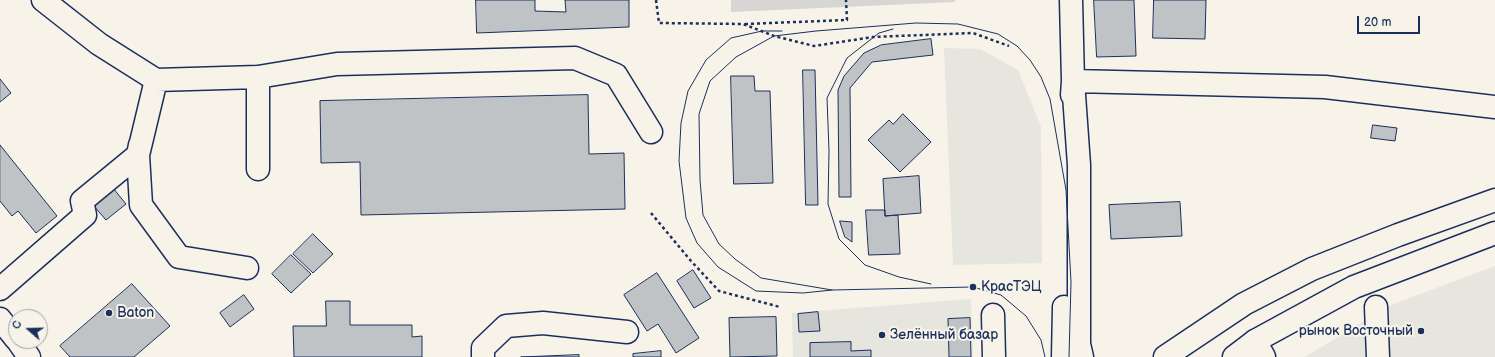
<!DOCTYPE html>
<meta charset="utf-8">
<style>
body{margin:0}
#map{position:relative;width:1495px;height:357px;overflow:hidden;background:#f7f3e8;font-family:"Balsamiq Sans",sans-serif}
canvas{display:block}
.north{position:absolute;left:8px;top:309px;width:40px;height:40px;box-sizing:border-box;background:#f7f3e8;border:1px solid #9fa5b1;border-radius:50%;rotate:290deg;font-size:11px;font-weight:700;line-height:16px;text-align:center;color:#1b2f5e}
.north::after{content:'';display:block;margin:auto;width:14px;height:18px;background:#1b2f5e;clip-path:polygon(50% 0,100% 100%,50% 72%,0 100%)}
.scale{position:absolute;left:1357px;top:16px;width:63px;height:18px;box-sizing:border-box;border:2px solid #1b2f5e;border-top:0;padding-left:5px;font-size:12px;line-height:14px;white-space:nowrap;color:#1b2f5e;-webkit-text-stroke:3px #f7f3e8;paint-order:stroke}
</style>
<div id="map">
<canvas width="1495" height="357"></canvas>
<div class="north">С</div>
<div class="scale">20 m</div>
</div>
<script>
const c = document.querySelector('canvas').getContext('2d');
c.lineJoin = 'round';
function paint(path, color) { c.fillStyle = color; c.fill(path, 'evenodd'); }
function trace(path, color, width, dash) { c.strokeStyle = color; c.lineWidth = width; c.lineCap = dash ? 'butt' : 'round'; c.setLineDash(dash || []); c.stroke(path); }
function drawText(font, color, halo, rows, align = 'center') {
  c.font = font + ' "Balsamiq Sans",sans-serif'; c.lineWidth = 4; c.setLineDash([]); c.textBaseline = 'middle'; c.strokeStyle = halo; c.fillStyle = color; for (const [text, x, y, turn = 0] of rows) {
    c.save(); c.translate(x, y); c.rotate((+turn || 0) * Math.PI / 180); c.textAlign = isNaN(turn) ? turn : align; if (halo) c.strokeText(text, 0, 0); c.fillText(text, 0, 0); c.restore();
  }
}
paint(new Path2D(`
 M944 48 980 49 1018 70 1041 127 1042 263 953 265Z
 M1495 266V357H1305L1391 305Z
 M971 299 973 357H793L792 313Z`), '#e6e5de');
paint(new Path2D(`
 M731 0H955V2L731 12Z`), '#d7d6d4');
const building = new Path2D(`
 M476 0H535V11L566 12 565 0H629V27L477 33Z
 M1094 0H1134L1136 56 1097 57Z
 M1154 0H1206L1205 39 1153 38Z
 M931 39 933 55 872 62 850 88 851 197H839L838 90 844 76 864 53 881 45Z
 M803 70H815L818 205H806Z
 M731 76H754L755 91H770L773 183 734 184Z
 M0 79 11 93 0 102Z
 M588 95 589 154 624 153 625 209 361 215 360 162 321 163 320 101Z
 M903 114 931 142 900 172 868 140 889 120 893 124Z
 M1373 125 1397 128 1395 141 1371 138Z
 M0 145 57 216 36 233 18 211 12 216 0 201Z
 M919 176 921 213 885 216 883 179Z
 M113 188 126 204 106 220 93 205Z
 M1180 202 1182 236 1111 239 1109 205Z
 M866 210H885V216L898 215 900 254 869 255Z
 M840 221 852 222V242L845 237Z
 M313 234 333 254 313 273 293 254Z
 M291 255 311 274 291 293 272 274Z
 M693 270 711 298 694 308 677 281Z
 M657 273 699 338 676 353 658 324 647 331 624 295Z
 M132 284 170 326 134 357H70L60 346Z
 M244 295 254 309 230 327 220 313Z
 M326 301H350V325H412V337L422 336V357H294L293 326H326Z
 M818 312 820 331 799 332 798 314Z
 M776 317 777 356 730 357 729 318Z
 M970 318 971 357H949L948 319Z
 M851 342V351L871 350V357H810V343Z
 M661 351V357H633V354Z
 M579 355V357H521Z`);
paint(building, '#c0c3c5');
trace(building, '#1b2f5e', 1);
const minor = new Path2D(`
 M43 0 99 44 156 80 258 77 337 64 575 58 616 75 651 132
 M1071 0 1073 81 1072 95
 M258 77V169
 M140 145 138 155 141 205 179 257 247 268
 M0 289 85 215 82 201 138 155 156 80
 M1376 307 1378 357
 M993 315 994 357
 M0 319 16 339
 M18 341 29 357
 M1255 341 1264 357
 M483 357V348L506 326 543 323 627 332
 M1063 357 1064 307
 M1082 357 1079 344V165L1073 81 1325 87 1495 107`);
const highway = new Path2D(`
 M1165 357 1244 304 1312 269 1398 235 1495 200
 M1234 357 1255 341 1354 287 1495 233`);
trace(minor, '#1b2f5e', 25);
trace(highway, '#1b2f5e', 25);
trace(new Path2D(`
 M656 0 659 23 743 24 774 36 814 46 873 37 973 33 1009 46
 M745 24 847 20 846 0
 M651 213 691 261 719 291 780 307`), '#1b2f5e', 2.5, [3, 3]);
trace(minor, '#f7f3e8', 22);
trace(highway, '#f7f3e8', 22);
trace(new Path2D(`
 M893 29 879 33 847 58 827 98 829 151 828 204 839 239 865 265 899 277 931 284
 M782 31H762L731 38 706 60 688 91 681 123 679 161 686 218 697 243 718 267 756 291 803 293 832 290 973 287 1001 295 1026 316 1041 340 1045 357
 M832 290 761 278 735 259 719 244 703 215 700 180 699 114 710 81 736 57 774 36 816 31 916 23 958 24 998 34 1017 46 1030 60 1041 77 1050 99 1066 190 1071 282 1069 357`), '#1b2f5e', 1);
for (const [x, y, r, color] of [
 [973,287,4,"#1b2f5e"],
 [109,313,4,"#1b2f5e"],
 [1421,331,4,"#1b2f5e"],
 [882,335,4,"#1b2f5e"]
]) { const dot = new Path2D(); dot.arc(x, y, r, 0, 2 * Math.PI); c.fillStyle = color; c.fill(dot); trace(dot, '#f7f3e8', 1.5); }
drawText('14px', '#1b2f5e', '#f7f3e8', [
 ["КрасТЭЦ",981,287],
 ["Baton",117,313],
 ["рынок Восточный",1413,331,"right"],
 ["Зелённый базар",890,335]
], 'left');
</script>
